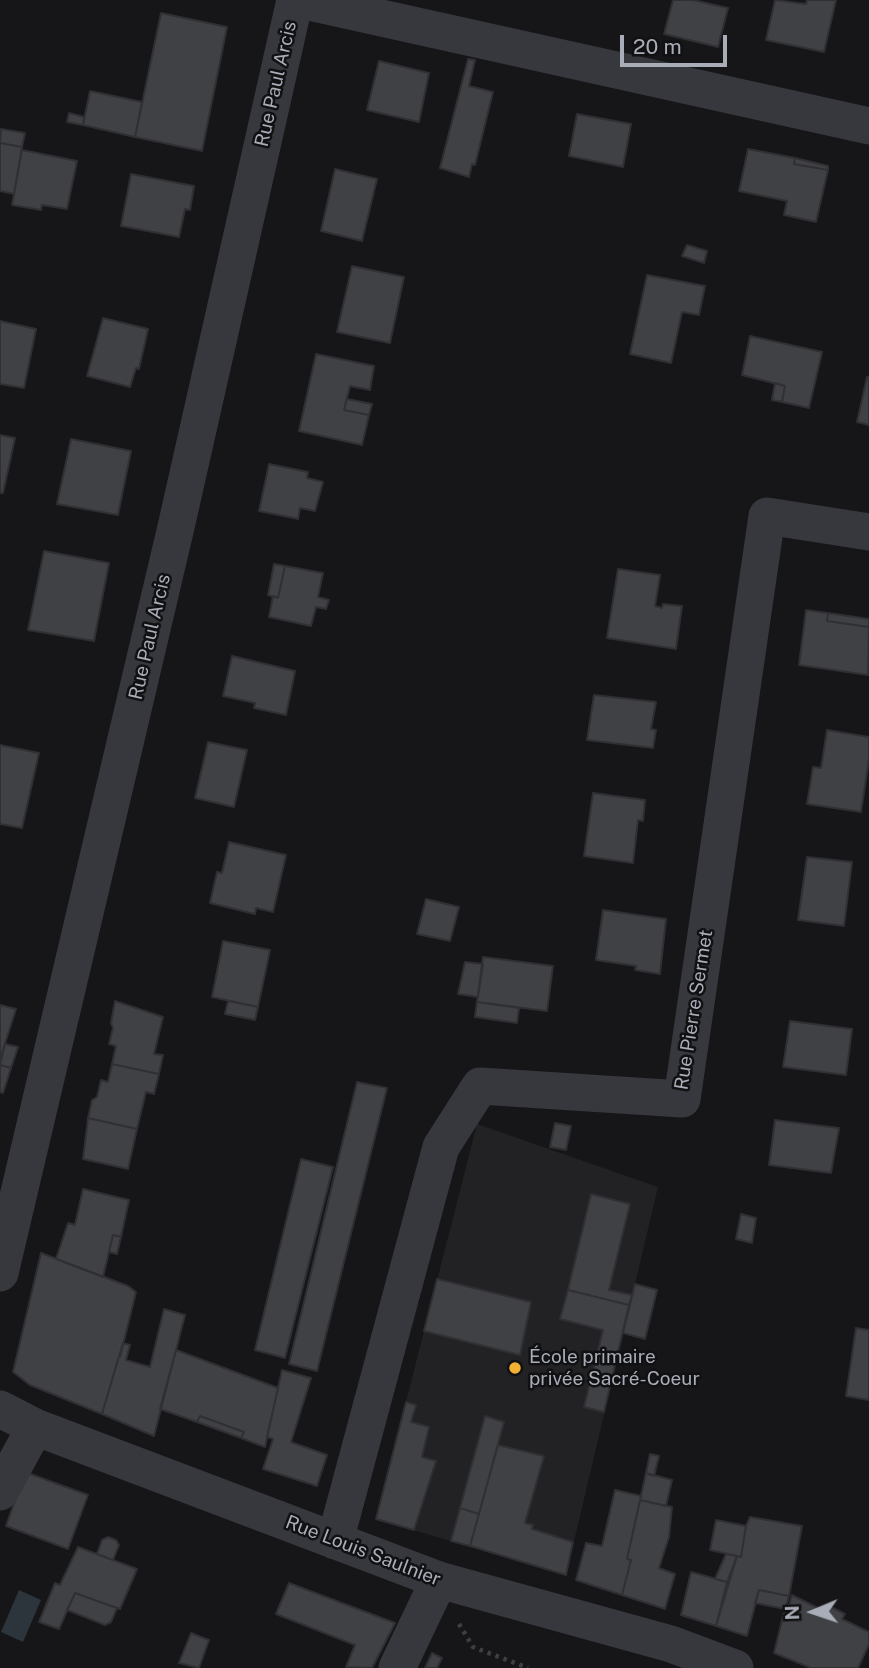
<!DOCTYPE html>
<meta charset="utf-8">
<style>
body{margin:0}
#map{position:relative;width:869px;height:1668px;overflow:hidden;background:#161618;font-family:"Public Sans",sans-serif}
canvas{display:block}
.north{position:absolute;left:778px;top:1577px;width:70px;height:70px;-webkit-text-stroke:5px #111113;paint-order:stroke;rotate:268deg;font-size:19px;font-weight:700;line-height:28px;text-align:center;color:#a8adb8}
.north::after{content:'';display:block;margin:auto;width:24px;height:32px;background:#a8adb8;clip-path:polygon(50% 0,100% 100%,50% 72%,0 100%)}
.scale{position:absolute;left:620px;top:35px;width:107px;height:32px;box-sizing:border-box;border:4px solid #a8adb8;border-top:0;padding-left:9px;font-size:21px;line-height:24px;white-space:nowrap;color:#a8adb8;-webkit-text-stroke:5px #111113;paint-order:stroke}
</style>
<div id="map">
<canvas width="869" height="1668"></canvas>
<div class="north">N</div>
<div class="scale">20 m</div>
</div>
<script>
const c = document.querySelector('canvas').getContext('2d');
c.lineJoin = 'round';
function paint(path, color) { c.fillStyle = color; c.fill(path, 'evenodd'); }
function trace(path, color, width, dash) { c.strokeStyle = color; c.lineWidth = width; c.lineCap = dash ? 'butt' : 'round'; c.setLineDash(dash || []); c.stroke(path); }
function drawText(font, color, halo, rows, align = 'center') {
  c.font = font + ' "Public Sans",sans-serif'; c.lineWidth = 5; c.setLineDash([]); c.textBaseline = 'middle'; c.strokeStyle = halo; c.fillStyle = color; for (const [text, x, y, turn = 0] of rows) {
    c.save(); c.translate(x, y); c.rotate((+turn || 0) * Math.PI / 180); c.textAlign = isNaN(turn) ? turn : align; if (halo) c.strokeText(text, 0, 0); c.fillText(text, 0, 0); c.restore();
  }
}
paint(new Path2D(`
 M477 1124 658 1187 566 1575 376 1519Z`), '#222225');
paint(new Path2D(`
 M19 1590 41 1600 23 1642 1 1632Z`), '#2c353c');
const building = new Path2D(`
 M673 0H693L728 8 718 47 664 34Z
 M775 0 806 4 807 0H836L824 52 766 40Z
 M161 13 227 27 202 151 135 137Z
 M468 59 475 60 469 86 493 92 475 165 472 164 469 177 440 168Z
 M379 61 429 73 419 122 367 110Z
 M90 91 142 102 135 137 83 125Z
 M69 113 84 117 83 125 67 122Z
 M577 114 631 124 623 167 569 156Z
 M1 129 25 133 22 147 0 143Z
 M0 143 22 147 14 194 0 191Z
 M748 149 795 158 794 164 828 170 816 222 784 215 787 201 739 191Z
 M22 150 77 161 67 209 42 205 41 210 12 205Z
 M795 158 828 166V170L794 164Z
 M335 169 377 179 362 241 321 231Z
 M131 174 194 186 190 210 185 209 179 237 121 226Z
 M687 245 707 251 704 263 682 256Z
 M352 266 404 277 390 343 337 332Z
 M647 275 705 286 699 315 682 312 671 363 630 354Z
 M103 318 148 329 139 369 136 368 130 387 87 376Z
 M0 321 36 329 24 388 0 384Z
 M750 336 822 352 809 408 782 402 785 386 742 375Z
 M316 354 374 366 370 390 350 386 344 410 369 415 362 445 299 431Z
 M867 377H869V425L857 422Z
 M775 383 785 386 782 402 772 400Z
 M347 399 372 404 369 415 344 410Z
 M0 435 15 438 3 493H0Z
 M71 439 131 451 118 515 57 504Z
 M269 464 308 472 307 478 323 482 315 511 300 508 298 519 259 511Z
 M44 551 109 563 94 641 28 630Z
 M274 564 285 566 278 598 268 595Z
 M285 566 323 573 318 597 329 600 326 609 316 607 311 626 269 617 273 596 278 598Z
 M618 569 660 575 655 606 662 608 663 604 682 606 676 649 607 638Z
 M806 610 828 613 827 621 869 627 868 675 799 665Z
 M828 613 869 619V627L827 621Z
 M232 656 295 671 286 715 254 708 255 703 223 696Z
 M594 695 656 702 651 729 656 730 653 748 587 740Z
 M827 730 869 737V759L861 812 807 804 813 767 821 768Z
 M208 742 247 750 234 807 195 798Z
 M0 745 39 753 22 828 0 824Z
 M593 793 645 800 643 821 638 820 633 863 584 856Z
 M229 842 286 855 273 912 256 908 255 914 210 903 217 872 222 873Z
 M807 857 852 862 844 926 798 920Z
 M426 899 459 907 450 941 417 934Z
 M603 910 666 919 660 974 635 970 636 966 596 960Z
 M223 941 270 950 258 1007 212 997Z
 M483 957 553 966 547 1011 477 1002Z
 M465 962 483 964 478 997 458 994Z
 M115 1001 163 1017 154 1054 163 1055 159 1074 112 1064 116 1046 109 1044 113 1028 111 1023Z
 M228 1001 258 1007 255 1020 225 1014Z
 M477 1002 519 1008 517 1023 475 1017Z
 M0 1005 16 1009 0 1059Z
 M790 1021 852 1029 846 1075 783 1067Z
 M5 1044 18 1047 11 1068 0 1065Z
 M112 1064 159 1074 154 1094 146 1092 137 1129 88 1118 92 1100 97 1097 101 1080 108 1082Z
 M0 1065 11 1068 3 1093 0 1092Z
 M357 1082 387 1088 317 1371 289 1364Z
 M88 1118 137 1129 128 1169 83 1159Z
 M775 1120 839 1128 831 1173 769 1165Z
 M555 1123 571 1126 566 1150 550 1147Z
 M301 1159 333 1167 285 1358 255 1350Z
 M83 1189 129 1200 121 1237 113 1235 103 1277 56 1259 68 1223 75 1225Z
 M591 1194 630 1204 609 1290 632 1295 629 1305 568 1290Z
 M741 1214 756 1218 752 1243 736 1239Z
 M113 1235 121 1237 117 1254 109 1252Z
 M41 1253 128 1286 136 1292 120 1357 119 1356 102 1414 30 1385 13 1372Z
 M437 1279 531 1302 520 1355 424 1331Z
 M635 1284 657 1290 645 1339 623 1333Z
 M568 1290 629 1305 604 1412 584 1407 603 1330 560 1319Z
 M164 1309 185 1315 154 1436 102 1414 123 1343 130 1345 126 1360 150 1367Z
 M856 1328 869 1330V1400L846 1396Z
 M176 1350 278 1388 265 1447 241 1438 244 1432 200 1416 197 1422 160 1409Z
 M282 1370 311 1378 291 1442 327 1455 317 1486 263 1469 273 1439 267 1437Z
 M406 1402 416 1405 411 1422 429 1427 422 1457 436 1461 414 1530 376 1519Z
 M200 1416 244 1432 241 1438 197 1422Z
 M485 1416 504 1422 479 1514 460 1508Z
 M498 1445 544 1456 525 1523 533 1525 532 1529 573 1542 566 1575 470 1546Z
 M650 1454 659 1456 654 1476 646 1473Z
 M25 1472 88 1495 68 1549 6 1526Z
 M646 1473 672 1480 666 1506 640 1500Z
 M615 1490 641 1496 627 1559 631 1560 622 1595 576 1580 586 1543 602 1546Z
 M640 1500 672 1507 669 1537 659 1568 675 1574 665 1609 622 1595 631 1560 627 1559Z
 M460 1508 479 1514 470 1546 451 1541Z
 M750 1517 802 1526 789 1596 759 1590 747 1636 716 1626 737 1556 741 1557 746 1526Z
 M716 1520 746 1526 741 1557 710 1550Z
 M108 1537 116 1540 119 1545 113 1560 97 1554 102 1540Z
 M78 1547 137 1569 120 1609 75 1593 59 1629 39 1622 55 1583 60 1585Z
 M726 1554 737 1556 727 1582 715 1579Z
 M691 1572 727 1582 716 1626 681 1615Z
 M289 1583 395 1623 372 1668 346 1667 355 1645 276 1614Z
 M759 1590 789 1596 785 1609 755 1603Z
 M75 1593 117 1608 111 1622 105 1625 67 1610Z
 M792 1595 828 1613 831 1607 845 1614 842 1619 869 1632V1644L858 1668H811L774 1653 784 1612 787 1613Z
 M191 1633 209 1640 199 1668 179 1663Z
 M432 1653 442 1658 437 1668H425Z`);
paint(building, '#404145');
trace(building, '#303034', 2);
trace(new Path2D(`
 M459 1624 473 1647 528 1668`), '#3d3f44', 4.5, [3.5, 5]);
trace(new Path2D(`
 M300 0 869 126
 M0 1273 176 527 295 0
 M0 1409 35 1427 439 1580 671 1644 735 1668
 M0 1492 35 1427
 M335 1541 441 1147 480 1086 682 1099 767 516 869 532
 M397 1668 439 1580`), '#37383d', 37);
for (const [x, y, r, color] of [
 [515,1368,7,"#f2b134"]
]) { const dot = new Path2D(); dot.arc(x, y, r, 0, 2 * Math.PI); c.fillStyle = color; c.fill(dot); trace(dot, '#111113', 2.5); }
drawText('19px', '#a8adb8', '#111113', [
 ["Rue Paul Arcis",276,84,-77],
 ["Rue Paul Arcis",150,637,-77],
 ["Rue Pierre Sermet",694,1010,-81],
 ["Rue Louis Saulnier",363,1551,21]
]);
drawText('19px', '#a8adb8', '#111113', [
 ["École primaire",529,1357],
 ["privée Sacré-Coeur",529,1379]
], 'left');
</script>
